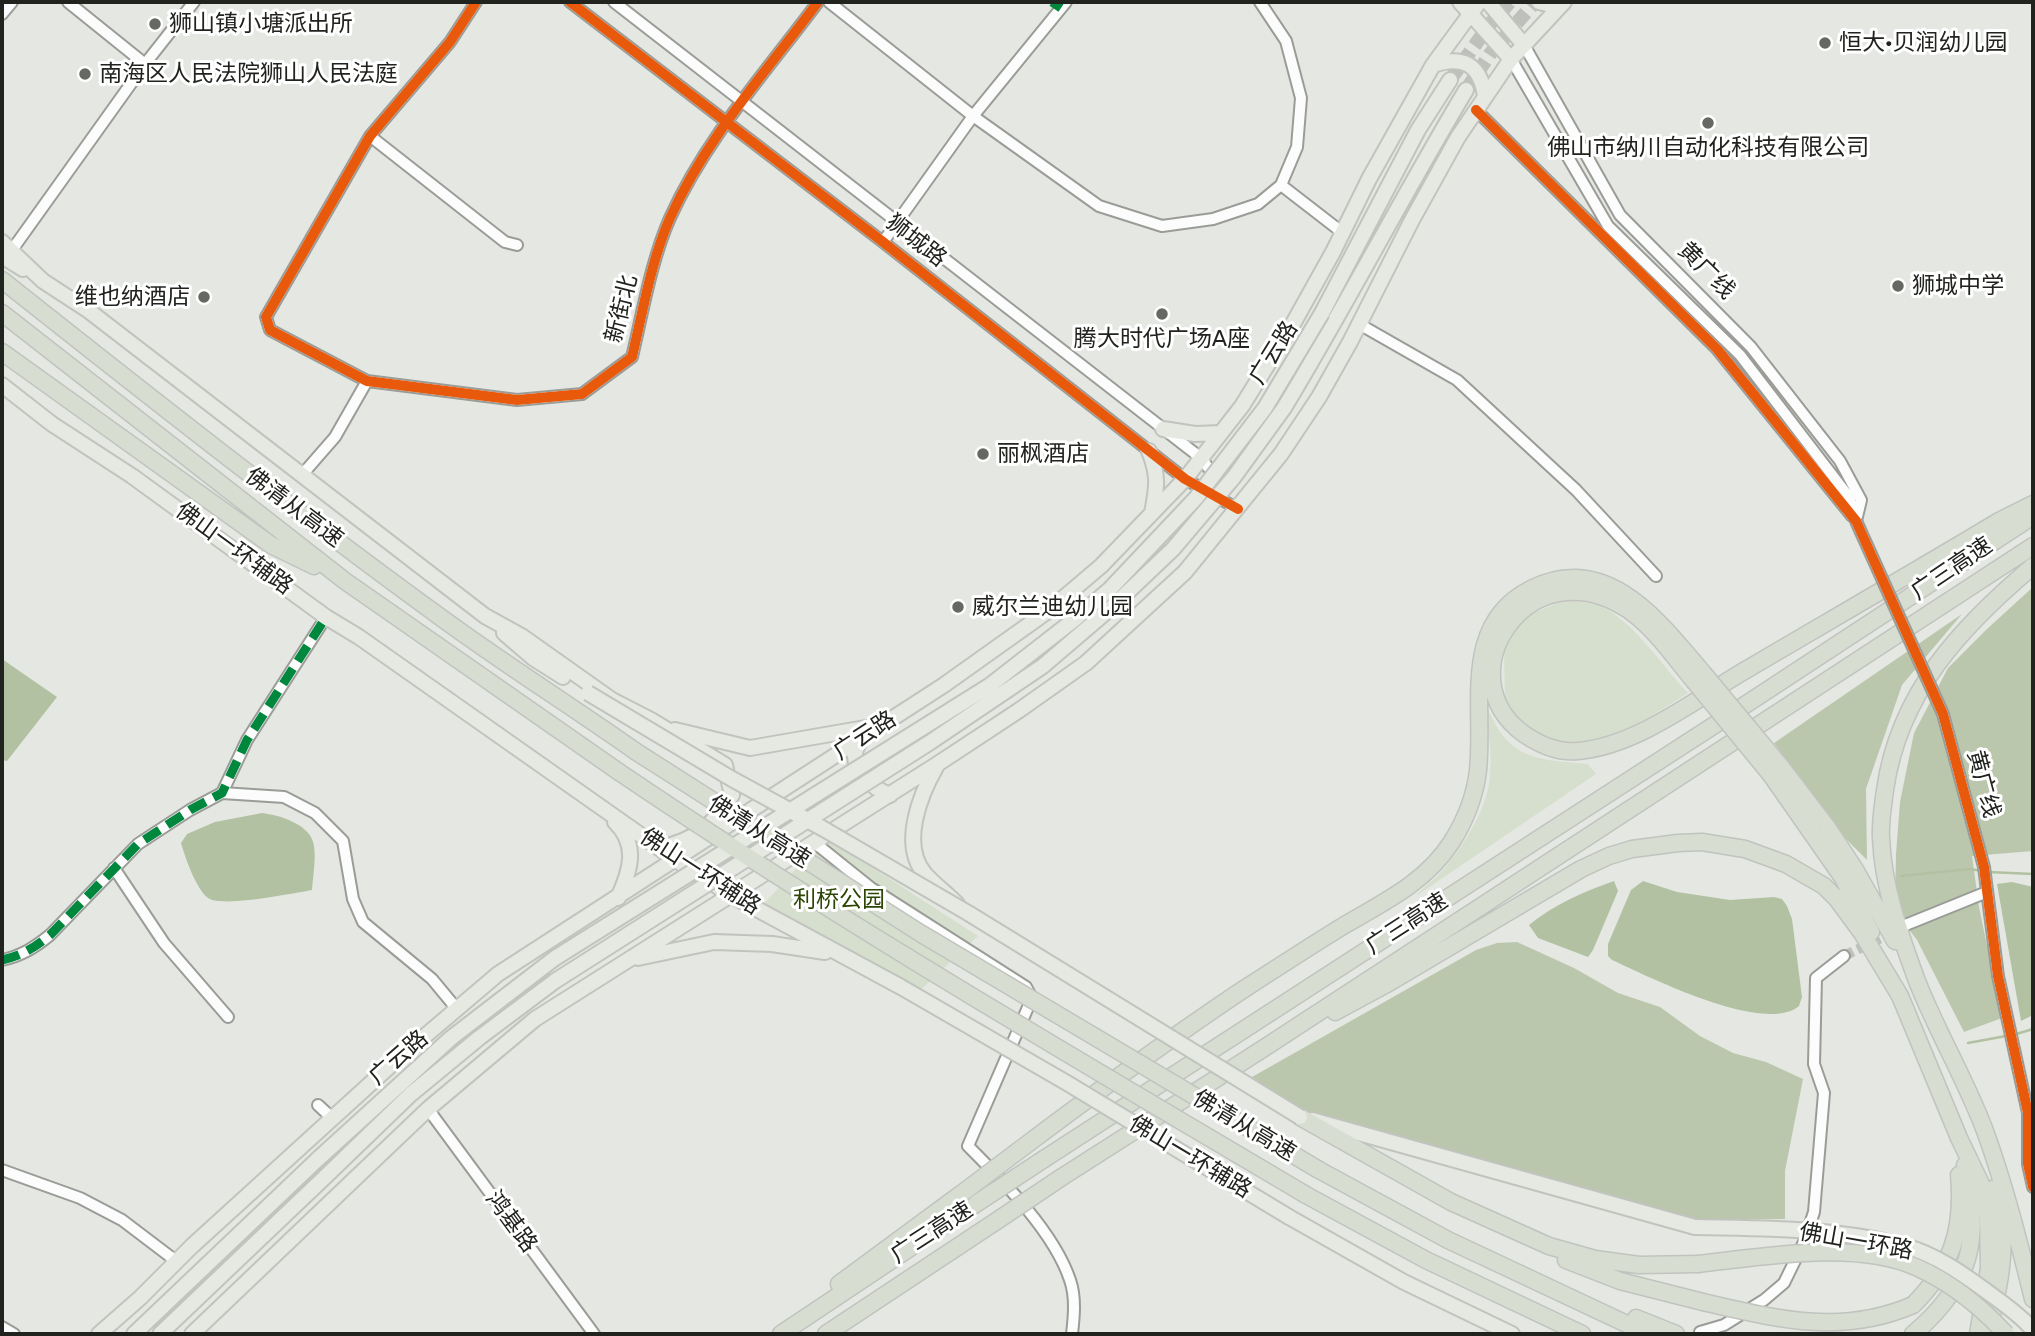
<!DOCTYPE html>
<meta charset="utf-8">
<style>
body{margin:0}
#map{position:relative;width:2035px;height:1336px;overflow:hidden;background:#e5e8e2;font-family:Rubik,sans-serif}
canvas{display:block}
.frame{position:absolute;inset:0;border:4px solid #21231e;pointer-events:none}
</style>
<div id="map">
<canvas width="2035" height="1336"></canvas>
<div class="frame"></div>
</div>
<script>
const c = document.querySelector('canvas').getContext('2d');
c.lineJoin = 'round';
function paint(path, color) { c.fillStyle = color; c.fill(path, 'evenodd'); }
function trace(path, color, width, dash) { c.strokeStyle = color; c.lineWidth = width; c.lineCap = dash ? 'butt' : 'round'; c.setLineDash(dash || []); c.stroke(path); }
function drawText(font, color, halo, rows, align = 'center') {
  c.font = font + ' Rubik,"Noto Sans SC",sans-serif'; c.lineWidth = 6; c.setLineDash([]); c.textBaseline = 'middle'; c.strokeStyle = halo; c.fillStyle = color; for (const [text, x, y, turn = 0] of rows) {
    c.save(); c.translate(x, y); c.rotate((+turn || 0) * Math.PI / 180); c.textAlign = isNaN(turn) ? turn : align; if (halo) c.strokeText(text, 0, 0); c.fillText(text, 0, 0); c.restore();
  }
}
paint(new Path2D(`
 M1568 599C1580 602 1595 603 1606 609 1638 627 1663 667 1688 693L1640 723 1586 744 1560 743 1534 732 1517 716 1505 699 1504 651 1511 632 1533 613Z
 M1485 704C1490 712 1493 721 1498 729 1520 763 1553 760 1588 764L1596 774 1416 896C1424 886 1435 880 1443 870 1464 846 1489 806 1490 774 1492 751 1488 727 1485 704Z
 M825 837 978 936 911 999 762 906Z`), '#d6dfcd');
paint(new Path2D(`
 M2033 587V851L1972 856 1979 907 2002 1018 1964 1032 1917 940 1901 919 1895 900 1896 854 1900 802 1914 733 1948 668 1987 629Z
 M1962 614 1902 685 1866 789 1867 860 1847 840 1774 743Z
 M1517 942 1574 968 1618 993 1660 1007 1700 1036 1733 1053 1766 1062 1803 1079 1785 1171V1219L1701 1220 1306 1113 1252 1077 1476 950 1497 943Z`), '#bac7ad');
paint(new Path2D(`
 M2 659 57 697 7 761 2 760Z
 M262 813C280 815 312 825 314 846 316 860 313 876 312 890 294 893 221 908 208 898 196 889 185 857 181 843L187 834 215 822Z
 M1614 881 1618 891 1593 950 1588 957 1538 938 1529 925C1555 904 1583 892 1614 881Z
 M1643 881 1677 892 1730 900 1774 897 1782 899 1787 906 1792 919 1802 997 1799 1006C1765 1035 1649 977 1612 960L1608 956V944L1631 890Z
 M2012 882 2033 887V1015L2021 1021 1997 884Z`), '#b1c1a2');
trace(new Path2D(`
 M1988 872 2033 874
 M1901 876 1970 869 1982 871
 M2013 1035 2033 1029
 M1968 1043 2006 1036`), '#b1c1a2', 2.5);
trace(new Path2D(`
 M1844 956 1895 931`), '#bec1bb', 10, [10, 5]);
trace(new Path2D(`
 M1450 80 1490 24 1510 2
 M1466 90 1490 54 1535 2`), '#bec1bb', 14, [14, 7]);
const minor = new Path2D(`
 M68 2 145 64
 M476 2 450 42 370 136 266 317 270 330 367 381 517 400 582 394 632 357C643 311 651 261 670 218 706 138 766 72 818 2
 M570 2 883 242 1185 479 1238 509
 M614 2 1201 458 1216 478
 M829 2 973 116 1099 206 1162 226 1213 219 1258 204 1281 185 1297 147 1301 98 1286 41 1260 2
 M2 14 12 2
 M1511 59 1608 226 1740 355 1849 497 1856 521 1861 500 1840 461 1751 347 1620 215 1524 45
 M1476 110 1717 349 1852 516
 M370 136 505 242 517 245
 M1281 185 1343 233
 M883 242 973 116 1066 2
 M12 250 145 64 194 2
 M1359 324 1457 380 1576 490 1656 576
 M301 476 335 437 367 381
 M1943 714 1984 867 1998 976 2028 1113V1164L2033 1187
 M222 793 284 797 315 813 343 841 353 899 363 922 432 979 456 1008
 M815 843 871 888 1026 987 1032 998 968 1146C1003 1181 1054 1232 1070 1280 1076 1297 1074 1317 1072 1334
 M114 868 164 943 228 1017
 M1903 926 1987 892
 M2 960C21 956 34 948 50 935L138 844 190 810 222 793 247 740 326 617
 M318 1105 332 1118
 M428 1109 594 1334
 M2 1170 80 1198 122 1220 176 1261
 M2 1327 14 1334
 M1700 1332 1724 1325 1764 1300 1784 1283 1804 1242 1814 1212 1824 1093 1814 1064 1816 978 1844 956`);
const major = new Path2D(`
 M1460 2 1511 59
 M1488 2 1524 45
 M1539 2 1551 5 1563 2
 M1433 65C1463 55 1480 64 1485 96
 M2 242 43 281 89 311 485 616 523 637 612 700 651 720 725 765 732 795C711 827 699 838 661 848
 M2 256 23 269
 M1322 313 1418 130 1450 80
 M2 385 52 424 132 476 326 617 359 637 676 860 731 895 901 987
 M1284 408C1347 304 1403 195 1466 90
 M1163 429 1195 434 1221 433
 M1149 451C1159 476 1157 487 1152 513
 M504 633 533 658 563 677
 M675 730 750 748 871 727
 M862 738C860 742 855 749 855 754 854 773 874 789 890 795
 M936 767C920 795 900 845 925 874 935 885 947 894 957 904
 M615 822C639 845 630 872 618 898
 M638 958 714 942 772 944 825 952
 M1312 1120 1695 1227
 M1289 1217 1404 1282 1512 1334
 M99 1334 140 1298 192 1246 392 1064 498 974 944 685 1048 611 1101 566 1185 479 1242 406 1294 322 1333 252 1369 179 1433 65 1479 2
 M134 1334 319 1158
 M160 1334 326 1176
 M192 1334 428 1109 535 1019 936 765 1018 711 1086 663 1185 572 1281 454 1319 397 1350 342 1412 220 1458 137 1511 59 1564 2`);
const highway = new Path2D(`
 M2 280C147 395 293 510 443 619 506 665 571 706 635 751
 M2 313 345 581 619 772
 M2 352 271 545 314 566
 M2033 566C1961 627 1899 692 1885 790 1883 806 1880 822 1881 838 1883 887 1900 935 1917 981 1937 1032 1966 1080 1985 1131 2005 1186 2019 1242 2033 1299
 M1694 681C1674 657 1655 629 1630 611 1529 542 1443 676 1524 734 1540 745 1559 753 1578 751 1636 746 1695 700 1744 671 1829 621 1914 572 1999 521L2033 504
 M1782 768 1827 827 1856 871 1895 941
 M1771 775 1843 878 1871 932
 M1335 1012 1385 985 1581 869 1609 856 1632 849 1678 843 1702 842 1745 849 1786 864 1824 886 1837 899 1862 933 1900 996 1959 1138 1983 1188 1988 1216 1989 1268 1978 1334
 M1300 1117 1451 1202 1549 1246 1595 1259 1639 1265 1698 1264
 M1018 1151C1091 1096 1165 1042 1241 991 1275 969 1309 947 1343 926 1382 903 1425 883 1451 843 1465 821 1475 797 1478 770 1485 706 1460 625 1531 589 1608 550 1661 624 1704 674
 M1044 1159 1716 724 2033 516
 M1319 1170 1448 1240 1648 1334
 M1062 1177 1261 1050 2033 546
 M1306 1195 1426 1260 1582 1334
 M1566 1260 1620 1281 1703 1302
 M839 1284 961 1194
 M1913 1305C1952 1266 1964 1230 1959 1175
 M1636 1318 1676 1334
 M1989 1328C1997 1296 2005 1260 2002 1226 2001 1213 1997 1201 1995 1188
 M781 1334 977 1203
 M826 1334 995 1222
 M1913 1334C1972 1285 1981 1238 1965 1165`);
trace(minor, '#9a9c97', 14);
trace(major, '#c1c3bf', 18);
trace(highway, '#c1c3bf', 19);
trace(minor, '#fbfcfb', 10);
trace(major, '#e5e9e1', 14);
trace(highway, '#d7ddd1', 16);
const minorBridge = new Path2D(`
 M1856 521 1943 714`);
const majorBridge = new Path2D(`
 M588 693 732 779 822 828 968 913 1300 1117
 M901 987 1067 1083 1289 1217
 M319 1158 451 1038 555 958 989 686 1075 619 1110 589 1196 498 1265 408 1322 313
 M326 1176 411 1094 479 1038 555 981 929 743 1043 666 1112 607 1173 549 1234 477 1284 408
 M1695 1227C1764 1228 1837 1228 1904 1246 1936 1254 1966 1276 1993 1296 2007 1306 2022 1317 2033 1330`);
const highwayBridge = new Path2D(`
 M1704 674 1782 768
 M1694 681 1771 775
 M635 751 920 933 1319 1170
 M619 772C842 923 1075 1058 1306 1195
 M961 1194 1018 1151
 M977 1203 1044 1159
 M995 1222 1062 1177
 M1698 1264C1762 1257 1855 1240 1916 1267 1950 1282 1981 1307 2006 1334
 M1703 1302C1777 1319 1841 1336 1913 1305`);
trace(minorBridge, '#9a9c97', 14, []);
trace(majorBridge, '#c1c3bf', 18, []);
trace(highwayBridge, '#c1c3bf', 19, []);
trace(minorBridge, '#fbfcfb', 10);
trace(majorBridge, '#e5e9e1', 14);
trace(highwayBridge, '#d7ddd1', 16);
trace(new Path2D(`
 M1052 2 1061 8
 M2 960C21 956 34 948 50 935L138 844 190 810 222 793 247 740 326 617`), '#00873e', 9, [18, 9]);
trace(new Path2D(`
 M476 2 450 42 370 136 266 317 270 330 367 381 517 400 582 394 632 357C643 311 651 261 670 218 706 138 766 72 818 2
 M570 2 883 242 1185 479 1238 509
 M1476 110 1717 349 1856 521 1943 714 1984 867 1998 976 2028 1113V1164L2033 1187`), '#e8590c', 10);
for (const [x, y, r, color] of [
 [155,24,7,"#666863"],
 [1825,43,7,"#666863"],
 [85,74,7,"#666863"],
 [1708,123,7,"#666863"],
 [1898,286,7,"#666863"],
 [204,297,7,"#666863"],
 [1162,314,7,"#666863"],
 [983,454,7,"#666863"],
 [958,607,7,"#666863"]
]) { const dot = new Path2D(); dot.arc(x, y, r, 0, 2 * Math.PI); c.fillStyle = color; c.fill(dot); trace(dot, '#fff', 2.5); }
drawText('23px', '#21231e', '#fff', [
 ["狮山镇小塘派出所",169,24],
 ["恒大·贝润幼儿园",1839,43],
 ["南海区人民法院狮山人民法庭",99,74],
 ["佛山市纳川自动化科技有限公司",1708,148,"center"],
 ["狮城中学",1912,286],
 ["维也纳酒店",190,297,"right"],
 ["腾大时代广场A座",1162,339,"center"],
 ["丽枫酒店",997,454],
 ["威尔兰迪幼儿园",972,607]
], 'left');
drawText('23px', '#21231e', '#fff', [
 ["狮城路",916,241,38],
 ["黄广线",1706,271,45],
 ["新街北",622,309,-76],
 ["广云路",1274,353,-58],
 ["佛清从高速",294,508,37],
 ["佛山一环辅路",234,549,36],
 ["广三高速",1952,569,-34],
 ["广云路",865,736,-33],
 ["黄广线",1983,784,75],
 ["佛清从高速",759,832,32],
 ["佛山一环辅路",700,872,33],
 ["广三高速",1407,924,-33],
 ["广云路",399,1058,-41],
 ["佛清从高速",1244,1126,31],
 ["佛山一环辅路",1190,1157,31],
 ["鸿基路",511,1222,54],
 ["广三高速",932,1233,-33],
 ["佛山一环路",1856,1242,10]
]);
drawText('23px', '#2d4604', '#fff', [
 ["利桥公园",839,900]
]);
</script>
